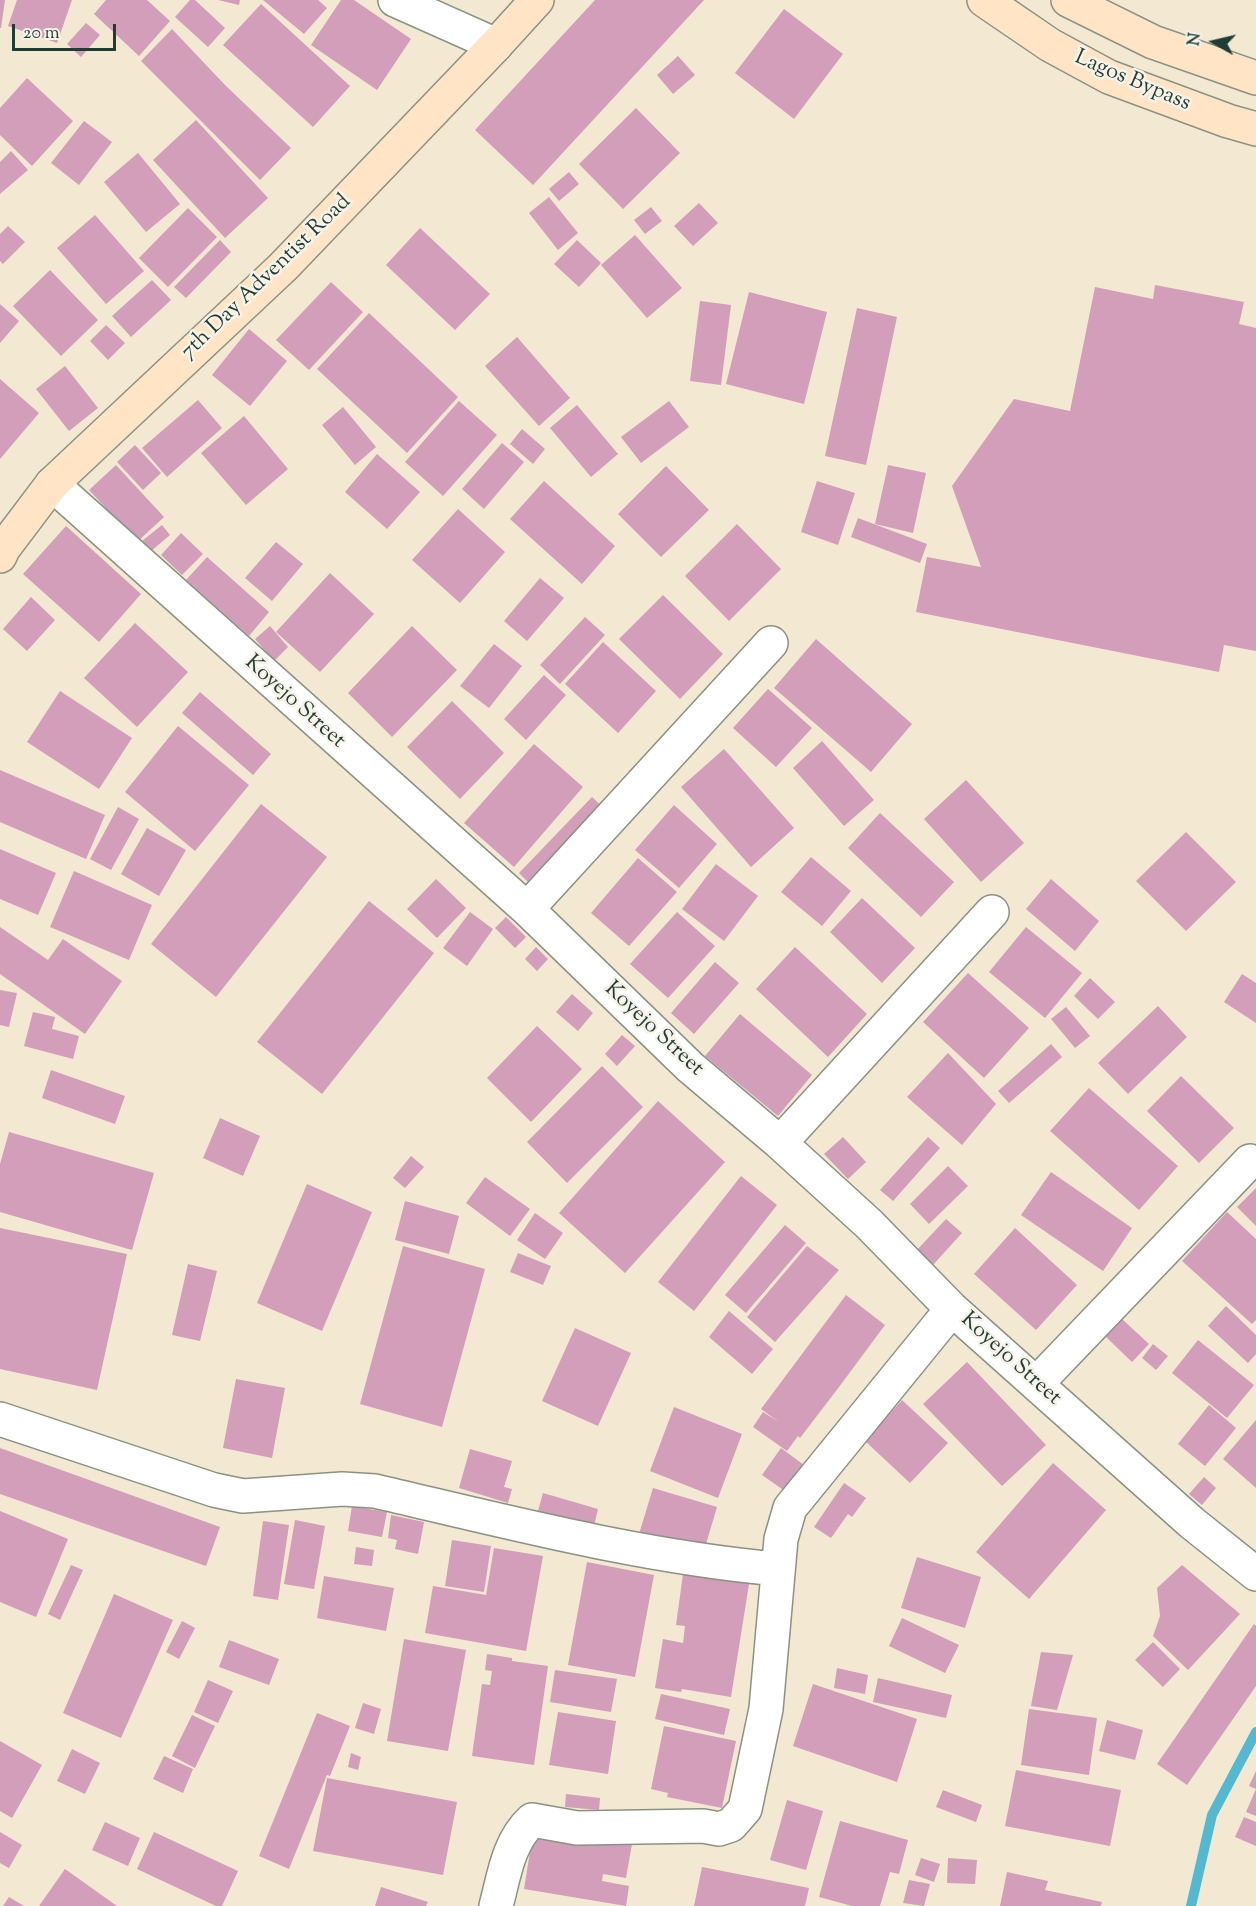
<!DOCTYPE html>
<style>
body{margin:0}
#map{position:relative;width:1256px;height:1906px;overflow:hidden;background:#f3e8d2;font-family:"Sorts Mill Goudy",serif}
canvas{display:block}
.north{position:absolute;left:1184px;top:12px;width:60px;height:60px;-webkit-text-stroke:4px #f7f3e8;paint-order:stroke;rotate:278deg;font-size:16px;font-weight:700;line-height:24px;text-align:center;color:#1f3d34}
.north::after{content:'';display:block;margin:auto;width:21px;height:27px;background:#1f3d34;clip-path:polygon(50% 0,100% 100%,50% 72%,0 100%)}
.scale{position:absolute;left:12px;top:24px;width:104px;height:27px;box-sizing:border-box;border:3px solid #1f3d34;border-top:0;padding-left:8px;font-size:18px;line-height:21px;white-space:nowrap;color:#1f3d34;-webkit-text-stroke:4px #f7f3e8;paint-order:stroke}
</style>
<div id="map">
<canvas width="1256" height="1906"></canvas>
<div class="north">N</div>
<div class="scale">20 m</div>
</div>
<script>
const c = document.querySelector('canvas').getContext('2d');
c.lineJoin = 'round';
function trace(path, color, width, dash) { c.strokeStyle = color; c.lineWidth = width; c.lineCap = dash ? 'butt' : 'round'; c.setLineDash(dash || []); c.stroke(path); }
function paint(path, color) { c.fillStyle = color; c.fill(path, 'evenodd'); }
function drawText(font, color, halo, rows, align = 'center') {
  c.font = font + ' "Sorts Mill Goudy",serif'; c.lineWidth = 5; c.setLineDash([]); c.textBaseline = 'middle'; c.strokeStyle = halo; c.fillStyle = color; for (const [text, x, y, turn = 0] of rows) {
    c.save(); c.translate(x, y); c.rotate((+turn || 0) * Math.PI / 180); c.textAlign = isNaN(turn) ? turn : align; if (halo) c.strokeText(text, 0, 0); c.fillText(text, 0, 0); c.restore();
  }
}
trace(new Path2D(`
 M1191 1906 1212 1815 1256 1732`), '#53b9d1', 10);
paint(new Path2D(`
 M0 0H5L1 28H0Z
 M17 0H72L57 43 8 26Z
 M106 0H147L170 21 139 56 94 14Z
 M190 0H195L225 28 208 47 175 17Z
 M218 0H240L239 5Z
 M263 0H318L327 8 304 34Z
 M341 0H354L411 39 377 90 311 45Z
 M595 0H704L533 185 475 130Z
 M261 4 350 86 313 127 223 45Z
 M784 9 843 54 794 119 735 73Z
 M86 23 100 35 81 57 67 44Z
 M172 29 225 85 291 148 260 180 141 61Z
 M678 56 695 75 673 94 657 75Z
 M27 78 73 121 32 166 0 135V108Z
 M636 108 680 153 623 209 579 164Z
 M196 120 268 198 225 238 153 160Z
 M84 121 112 142 79 185 51 163Z
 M11 151 28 170 0 194V162Z
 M138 153 180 204 146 232 104 182Z
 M569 172 579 184 559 201 549 189Z
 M549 197 578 233 558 250 529 213Z
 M699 203 718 223 693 246 674 226Z
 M651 207 662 221 645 234 634 220Z
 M188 208 217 237 168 287 139 258Z
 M95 215 144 271 106 304 57 248Z
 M8 226 25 242 3 264 0 261V234Z
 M420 228 490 294 455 330 386 265Z
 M635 235 682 288 647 318 601 265Z
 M220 240 231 252 186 298 174 287Z
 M577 240 601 263 579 287 554 264Z
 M50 270 98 320 61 356 13 306Z
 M152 280 171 300 131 337 112 316Z
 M331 282 363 312 309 370 276 340Z
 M1155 285 1244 302 1239 324 1256 328V651L1224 645 1219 672 916 612 927 557 981 567 952 486 1014 399 1070 411 1095 287 1153 299Z
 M749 292 827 312 804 404 726 384Z
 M700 301 731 305 721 385 690 381Z
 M0 304 19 321 0 343Z
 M857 308 897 317 866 465 825 456Z
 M369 313 458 397 407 453 317 369Z
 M106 325 125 343 108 360 90 341Z
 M249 329 287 361 250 406 212 375Z
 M517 337 570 398 539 426 485 366Z
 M65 366 98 408 69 431 36 389Z
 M0 379 39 413 0 459Z
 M198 400 222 428 167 477 142 448Z
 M459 401 497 435 443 496 405 462Z
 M669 401 689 427 641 463 621 437Z
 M577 405 618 454 591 477 550 428Z
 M343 407 376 447 355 465 322 425Z
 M244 416 288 469 246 505 201 453Z
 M522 429 545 449 533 464 510 444Z
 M502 443 524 462 484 509 462 489Z
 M135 445 161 473 143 490 117 462Z
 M377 454 420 492 387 529 345 492Z
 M116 465 164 517 137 542 89 490Z
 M888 465 926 473 913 533 875 524Z
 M666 466 709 510 661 557 618 514Z
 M544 481 615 546 582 584 510 519Z
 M817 481 855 493 838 545 801 532Z
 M458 509 505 552 460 603 412 560Z
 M858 518 927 544 920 563 851 537Z
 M737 524 781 569 729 621 685 576Z
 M162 525 170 535 150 552 142 541Z
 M66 526 141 594 99 642 23 574Z
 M181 533 203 554 182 575 161 555Z
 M276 542 303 564 272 601 245 578Z
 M207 557 269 612 249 636 186 580Z
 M330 573 374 614 320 672 276 632Z
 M540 578 564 598 527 641 504 621Z
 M663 595 723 654 680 699 619 639Z
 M31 597 55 620 27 651 3 629Z
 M585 617 605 635 560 684 540 665Z
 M135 623 188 672 137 727 84 678Z
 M270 626 288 647 274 661 255 639Z
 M412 626 457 670 392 737 348 693Z
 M816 639 912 724 871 772 774 688Z
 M603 642 656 691 618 733 565 684Z
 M494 644 522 666 489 708 460 686Z
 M544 675 566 695 526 740 504 719Z
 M768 689 812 728 776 767 733 728Z
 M60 691 132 738 99 789 27 742Z
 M200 692 271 754 253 775 182 713Z
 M452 701 504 753 460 799 407 747Z
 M178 726 249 785 195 851 125 792Z
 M822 741 874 800 844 826 793 768Z
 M534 744 583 787 514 867 464 823Z
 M724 749 794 828 751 867 681 787Z
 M0 770 105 815 86 859 0 822Z
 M966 780 1024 843 981 882 924 819Z
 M592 797 608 812 535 889 519 873Z
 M261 804 327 857 216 997 151 944Z
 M674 805 717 844 679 888 635 850Z
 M118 807 139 819 111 870 90 859Z
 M880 813 954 882 921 917 848 848Z
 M147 828 186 850 159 896 121 874Z
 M1186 832 1236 882 1186 931 1136 881Z
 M0 849 56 873 38 915 0 899Z
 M811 857 851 891 822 926 781 892Z
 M638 858 677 892 629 946 591 913Z
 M716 864 758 896 724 941 682 909Z
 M74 871 152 905 129 960 50 927Z
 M436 879 466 908 437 938 407 909Z
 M1051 879 1099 921 1075 951 1026 909Z
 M862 898 915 948 882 983 830 932Z
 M369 901 434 953 322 1094 257 1042Z
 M470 912 493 929 467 966 443 948Z
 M677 912 715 946 668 998 630 964Z
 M506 917 526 937 515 948 495 928Z
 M0 927 48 960 63 939 122 981 85 1034 0 974Z
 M1026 927 1082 973 1045 1018 989 972Z
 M536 947 548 959 537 971 525 959Z
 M795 947 867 1014 828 1057 756 989Z
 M715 962 739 983 694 1034 671 1013Z
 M968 973 1029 1028 984 1078 923 1022Z
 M1242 974 1256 983V1023L1224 1002Z
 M1090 978 1115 1002 1098 1019 1074 996Z
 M0 990 17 993 9 1027 0 1025Z
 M572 994 593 1013 578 1031 556 1012Z
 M1158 1006 1187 1037 1128 1094 1098 1063Z
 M1066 1007 1090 1036 1075 1048 1051 1019Z
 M33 1012 55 1017 52 1029 79 1036 73 1059 24 1046Z
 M740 1014 812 1075 778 1116 705 1056Z
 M537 1026 582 1069 531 1122 487 1078Z
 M622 1035 635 1046 617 1066 605 1054Z
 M1051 1044 1062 1057 1009 1103 998 1091Z
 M948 1053 996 1104 962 1145 907 1097Z
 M602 1066 643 1107 567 1183 527 1142Z
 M51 1070 125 1096 115 1124 42 1098Z
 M1181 1076 1234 1128 1199 1163 1147 1111Z
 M1089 1088 1178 1166 1139 1210 1050 1131Z
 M658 1101 725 1162 625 1273 559 1213Z
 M220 1118 260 1136 243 1176 203 1158Z
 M9 1132 154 1173 132 1250 0 1212V1164Z
 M843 1137 866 1162 848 1179 824 1154Z
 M928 1137 940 1148 893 1201 880 1190Z
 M411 1156 424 1167 405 1188 393 1178Z
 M948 1166 968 1186 929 1224 910 1204Z
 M1051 1172 1132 1228 1103 1271 1021 1215Z
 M741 1176 777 1205 694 1311 658 1282Z
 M485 1177 530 1209 510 1236 466 1203Z
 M307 1184 372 1212 322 1331 257 1303Z
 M1256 1188V1226L1237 1207Z
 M405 1201 459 1216 449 1254 395 1240Z
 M1227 1212 1256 1239V1320L1252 1324 1182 1261Z
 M535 1213 563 1233 545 1259 517 1240Z
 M946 1219 962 1233 932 1266 916 1251Z
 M785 1225 806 1243 746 1313 725 1295Z
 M0 1228 127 1254 97 1390 0 1369Z
 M1015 1228 1077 1285 1036 1330 974 1274Z
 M403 1246 485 1269 442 1427 360 1404Z
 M807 1246 839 1270 775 1342 747 1317Z
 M518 1253 551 1266 543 1285 510 1272Z
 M188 1264 217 1271 200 1341 172 1335Z
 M846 1295 885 1325 839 1387 800 1438 798 1436 787 1451 753 1427 763 1412 779 1422 761 1409Z
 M1226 1306 1256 1335V1354L1248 1363 1208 1326Z
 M729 1311 773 1349 752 1374 709 1337Z
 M1122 1319 1149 1344 1132 1362 1105 1336Z
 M575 1328 631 1353 598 1426 542 1401Z
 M1198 1340 1254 1385 1227 1418 1172 1373Z
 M1153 1344 1168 1356 1156 1370 1142 1358Z
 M967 1362 1046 1445 1002 1486 923 1404Z
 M236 1379 285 1388 272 1458 223 1448Z
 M902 1400 948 1443 910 1483 865 1441Z
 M1209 1405 1236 1428 1205 1466 1178 1444Z
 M674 1407 742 1434 718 1498 650 1471Z
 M1256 1420V1488L1223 1459Z
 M0 1448 220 1527 206 1566 0 1494Z
 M781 1448 808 1468 789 1494 762 1475Z
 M470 1449 512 1461 504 1487 512 1489 508 1503 459 1488Z
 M1053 1463 1106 1510 1029 1599 976 1552Z
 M1204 1477 1216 1488 1202 1505 1189 1494Z
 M844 1483 866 1498 852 1517 848 1514 831 1538 814 1527Z
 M653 1488 717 1507 703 1554 639 1534Z
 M543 1493 598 1509 592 1534 536 1518Z
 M352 1506 387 1512 382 1537 348 1531Z
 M0 1511 68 1539 36 1617 0 1602Z
 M391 1515 424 1522 418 1554 395 1549 397 1540 388 1538Z
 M295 1520 325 1526 314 1589 284 1584Z
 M263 1521 289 1525 278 1600 253 1596Z
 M452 1540 491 1546 484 1592 445 1586Z
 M356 1547 374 1550 372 1566 354 1564Z
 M494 1548 543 1556 526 1651 425 1633 433 1586 486 1595Z
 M917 1557 981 1577 965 1628 901 1608Z
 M587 1562 654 1575 635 1677 568 1665Z
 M71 1565 83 1570 60 1620 48 1614Z
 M1182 1565 1240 1614 1188 1670 1153 1636 1160 1616 1157 1588Z
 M683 1574 749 1584 731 1697 682 1689 681 1692 655 1688 663 1639 683 1643 685 1626 676 1625Z
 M324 1576 394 1588 386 1631 317 1618Z
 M114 1594 173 1620 121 1738 63 1713Z
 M902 1618 959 1645 945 1673 889 1646Z
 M182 1621 195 1628 179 1659 166 1652Z
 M1254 1624 1256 1626V1686L1187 1785 1157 1764Z
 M404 1639 466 1650 448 1751 387 1741Z
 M229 1640 279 1659 269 1685 219 1667Z
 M1153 1642 1180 1669 1163 1687 1135 1660Z
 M1041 1652 1073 1655 1057 1710 1031 1706Z
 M487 1654 512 1658V1661L548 1666 534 1765 472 1756 482 1684 490 1685 492 1671 485 1670Z
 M837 1668 868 1675 865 1694 834 1688Z
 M555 1670 617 1679 611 1712 550 1702Z
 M878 1678 952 1695 946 1718 873 1702Z
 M208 1680 233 1691 218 1723 194 1712Z
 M813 1684 917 1719 897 1782 793 1746Z
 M661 1694 730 1709 724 1735 655 1719Z
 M363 1703 381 1709 374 1734 355 1728Z
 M1029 1709 1097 1718 1089 1775 1021 1765Z
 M558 1712 616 1721 608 1774 549 1765Z
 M317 1713 350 1726 330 1776 327 1775 289 1869 259 1856Z
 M192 1715 215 1726 195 1768 172 1756Z
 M1107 1720 1143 1730 1135 1760 1099 1751Z
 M664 1726 736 1741 722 1808 667 1797 668 1793 651 1789Z
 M0 1741 42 1765 12 1818 0 1811Z
 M72 1749 100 1763 85 1794 57 1781Z
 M351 1753 361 1757 358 1770 348 1767Z
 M164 1756 193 1769 183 1793 153 1779Z
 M1016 1770 1121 1790 1110 1846 1005 1826Z
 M1256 1771V1789L1249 1786Z
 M327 1778 457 1802 443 1875 313 1851Z
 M1256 1789V1816L1246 1812Z
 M943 1790 982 1805 976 1822 936 1807Z
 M566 1794 600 1798 599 1810 565 1807Z
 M787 1800 823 1811 806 1870 770 1860Z
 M1244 1817 1256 1822V1846L1235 1837Z
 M840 1821 908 1840 899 1874 890 1872 880 1906H852L819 1897Z
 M105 1822 140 1838 128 1866 92 1850Z
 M0 1832 22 1845 9 1868 0 1863Z
 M154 1832 238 1871 222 1906H216L137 1869Z
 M533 1833 632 1844 626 1878 603 1874 602 1881 629 1886 626 1906 524 1889Z
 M921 1858 940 1864 934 1882 915 1875Z
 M948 1858 977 1860 975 1884 947 1883Z
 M702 1867 809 1888 805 1906H694Z
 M65 1869 117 1906H39Z
 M1007 1872 1048 1881 1045 1890 1102 1902 1101 1906H1000Z
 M909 1880 930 1884 924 1906 903 1903Z
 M381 1887 428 1902 426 1906H375Z
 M9 1897 24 1906H3Z`), '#d29eba');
const street = new Path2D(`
 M395 0 496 45
 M52 484 527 909 690 1067 780 1143 869 1224 952 1309 1192 1523 1256 1574
 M527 909 771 643
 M780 1143 992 912
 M1037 1383 1250 1161
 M0 1419 214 1490 243 1496 342 1489 375 1491C508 1522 642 1557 778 1569
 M496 1906C504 1876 508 1842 532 1820L577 1828 703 1826 719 1829 731 1825 745 1809 766 1709 781 1539 790 1508 952 1309`);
const secondary = new Path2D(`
 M984 0 1050 45 1109 77 1228 121 1256 129
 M1068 0 1153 42 1256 78
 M0 556 3 549 52 484 283 267 496 45 537 0`);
trace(street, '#899283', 36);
trace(secondary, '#899283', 36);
trace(street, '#fff', 33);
trace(secondary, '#ffe4c6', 33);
drawText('22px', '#1f3d34', '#f7f3e8', [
 ["Lagos Bypass",1132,82,23],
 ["7th Day Adventist Road",267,278,-44],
 ["Koyejo Street",294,703,42],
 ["Koyejo Street",653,1030,43],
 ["Koyejo Street",1010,1360,42]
]);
</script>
